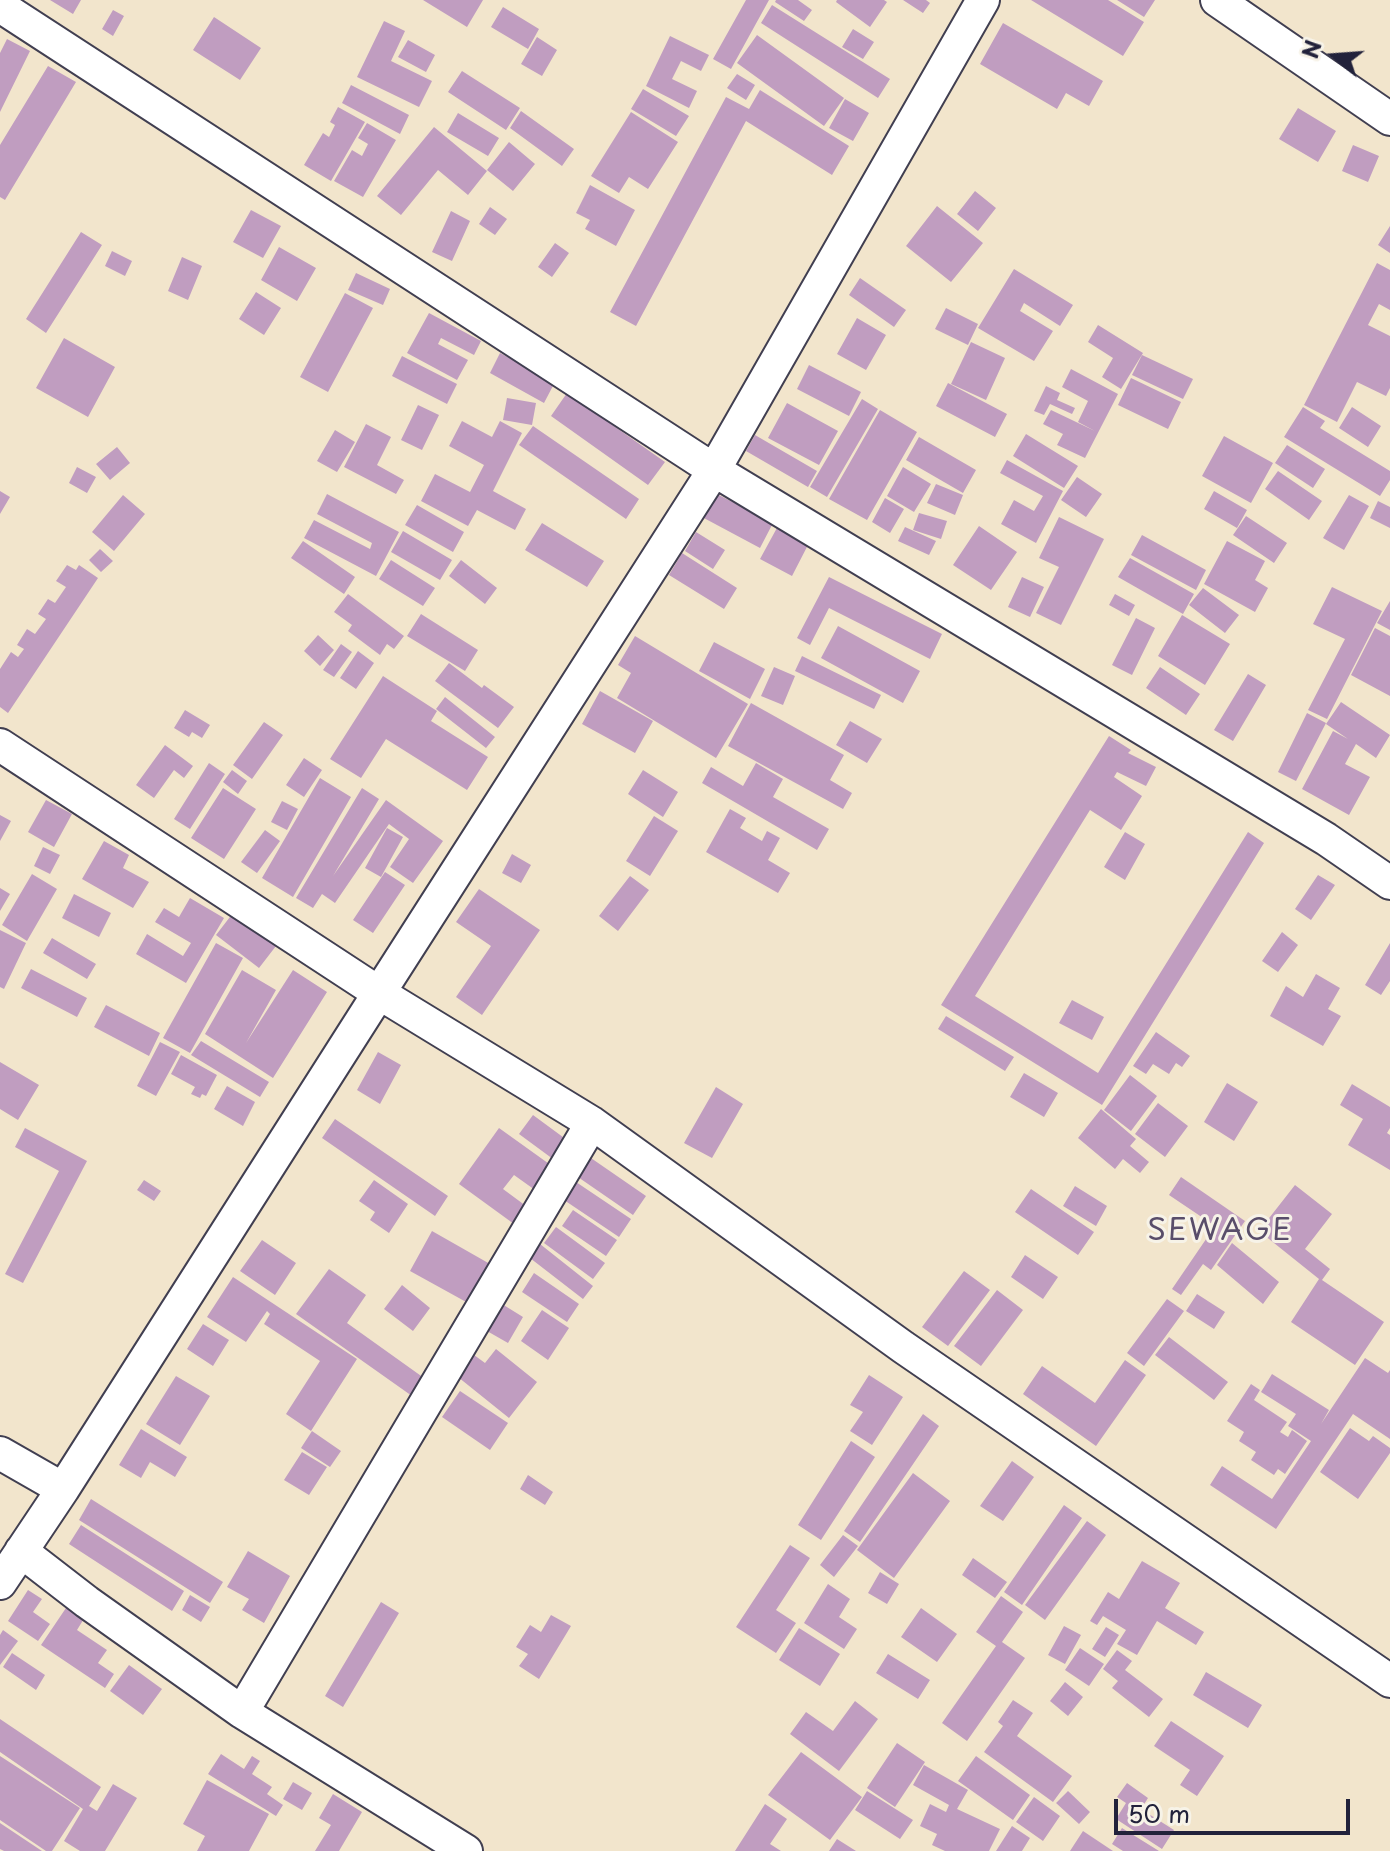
<!DOCTYPE html>
<style>
body{margin:0}
#map{position:relative;width:1390px;height:1851px;overflow:hidden;background:#f2e5cc;font-family:"Playpen Sans",sans-serif}
canvas{display:block}
.north{position:absolute;left:1294px;top:16px;width:80px;height:80px;-webkit-text-stroke:6px #f7f3e8;paint-order:stroke;rotate:287deg;font-size:22px;font-weight:700;line-height:32px;text-align:center;color:#22223b}
.north::after{content:'';display:block;margin:auto;width:28px;height:36px;background:#22223b;clip-path:polygon(50% 0,100% 100%,50% 72%,0 100%)}
.scale{position:absolute;left:1114px;top:1799px;width:236px;height:36px;box-sizing:border-box;border:4px solid #22223b;border-top:0;padding-left:10px;font-size:24px;line-height:28px;white-space:nowrap;color:#22223b;-webkit-text-stroke:6px #f7f3e8;paint-order:stroke}
</style>
<div id="map">
<canvas width="1390" height="1851"></canvas>
<div class="north">N</div>
<div class="scale">50 m</div>
</div>
<script>
const c = document.querySelector('canvas').getContext('2d');
c.lineJoin = 'round';
function paint(path, color) { c.fillStyle = color; c.fill(path, 'evenodd'); }
function trace(path, color, width, dash) { c.strokeStyle = color; c.lineWidth = width; c.lineCap = dash ? 'butt' : 'round'; c.setLineDash(dash || []); c.stroke(path); }
function drawText(font, color, halo, rows, align = 'center') {
  c.font = font + ' "Playpen Sans",sans-serif'; c.lineWidth = 6; c.setLineDash([]); c.textBaseline = 'middle'; c.strokeStyle = halo; c.fillStyle = color; for (const [text, x, y, turn = 0] of rows) {
    c.save(); c.translate(x, y); c.rotate((+turn || 0) * Math.PI / 180); c.textAlign = isNaN(turn) ? turn : align; if (halo) c.strokeText(text, 0, 0); c.fillText(text, 0, 0); c.restore();
  }
}
paint(new Path2D(`
 M50 0H81L73 14Z
 M423 0H483L467 27Z
 M746 0H769L731 69 713 59Z
 M776 0H798L812 10 804 21 775 2Z
 M837 0H884L887 2 870 27 836 2Z
 M903 0H926L930 3 923 13Z
 M1031 0H1108L1144 22 1123 56Z
 M1117 0H1155L1144 17Z
 M772 5 890 79 878 98 761 23Z
 M503 7 539 29 528 49 491 27Z
 M113 10 124 16 113 36 102 29Z
 M214 17 261 48 240 80 193 50Z
 M384 21 405 31 391 61 432 81 419 107 357 77Z
 M1003 23 1103 81 1089 106 1066 93 1057 109 980 64Z
 M853 29 874 42 863 59 842 47Z
 M757 35 844 98 824 126 737 63Z
 M670 36 709 55 701 71 681 61 672 79 697 91 689 108 646 86Z
 M537 37 557 50 542 76 521 64Z
 M7 39 30 51 0 112V53Z
 M408 40 435 55 426 72 398 57Z
 M48 66 76 82 5 200 0 197V145Z
 M462 71 520 108 506 130 448 92Z
 M737 74 755 85 746 100 727 88Z
 M351 85 409 115 400 134 342 103Z
 M643 89 689 116 676 136 631 109Z
 M760 90 849 146 832 175 746 121 636 326 610 312 726 97 749 109Z
 M845 99 869 113 853 141 829 128Z
 M338 107 365 122 331 181 304 165 323 133 329 137 335 125 330 122Z
 M1298 108 1336 131 1318 162 1279 139Z
 M521 111 574 149 562 166 510 128Z
 M631 112 678 142 648 189 629 177 619 193 591 176Z
 M458 113 499 138 488 156 447 132Z
 M367 123 396 140 363 197 334 181 352 150 362 156 368 144 358 138Z
 M434 127 487 171 468 195 438 170 401 215 377 196Z
 M509 142 535 164 513 191 487 170Z
 M1353 145 1379 156 1368 182 1342 171Z
 M590 185 635 210 616 246 585 229 590 220 576 213Z
 M975 191 996 208 978 231 957 214Z
 M937 206 983 243 951 282 906 246Z
 M490 207 507 219 495 235 479 224Z
 M251 210 281 226 263 258 233 242Z
 M451 211 470 221 452 261 432 252Z
 M1390 226V253L1378 245Z
 M81 232 102 245 46 333 26 319Z
 M555 243 569 253 552 277 538 267Z
 M279 247 316 268 297 301 261 280Z
 M112 251 132 261 125 276 105 266Z
 M182 257 202 266 188 300 168 291Z
 M1377 263 1390 270V310L1379 304 1368 325 1390 336V388L1386 396 1357 382 1337 422 1304 405Z
 M1014 269 1073 305 1060 326 1024 303 1020 311 1053 331 1034 361 978 328Z
 M356 273 390 289 383 305 348 290Z
 M860 278 906 310 894 327 849 295Z
 M256 292 281 308 264 335 239 319Z
 M345 293 373 308 328 392 300 377Z
 M946 308 978 324 968 345 935 329Z
 M429 313 481 341 474 355 441 338 438 344 468 360 457 380 407 353Z
 M857 318 886 335 866 370 837 354Z
 M1098 325 1143 353 1121 389 1102 377 1113 358 1088 342Z
 M64 338 115 367 88 417 36 388Z
 M971 342 1005 358 986 400 951 384Z
 M500 353 555 382 544 403 490 373Z
 M1142 355 1193 379 1183 399 1132 375Z
 M402 356 457 384 447 404 392 376Z
 M809 365 861 392 849 416 797 389Z
 M1071 369 1118 394 1085 458 1057 445 1063 434 1043 424 1051 410 1095 431 1078 422 1088 401 1062 387Z
 M1131 378 1181 402 1168 429 1118 405Z
 M948 383 1007 414 995 437 936 406Z
 M1046 386 1060 393 1057 400 1075 408 1072 414 1050 404 1044 415 1034 411Z
 M567 393 665 462 648 485 551 416Z
 M507 398 536 403 532 425 503 420Z
 M862 399 878 409 827 497 810 487Z
 M787 403 838 431 819 465 768 438Z
 M418 405 439 415 422 450 401 440Z
 M1303 407 1325 421 1320 428 1390 471V480L1380 496 1284 437Z
 M1352 407 1381 426 1368 447 1339 428Z
 M880 410 917 432 867 520 829 499Z
 M462 421 492 437 500 421 522 433 493 491 526 509 515 530 477 510 468 526 421 501 435 474 470 492 484 465 449 446Z
 M366 424 391 437 377 465 404 480 396 494 344 467Z
 M533 426 639 499 626 519 519 445Z
 M335 430 355 442 337 472 317 461Z
 M1026 434 1078 466 1064 488 1013 456Z
 M755 435 817 471 808 487 746 451Z
 M1224 436 1273 463 1251 503 1202 476Z
 M919 437 976 470 963 493 906 460Z
 M1287 445 1325 469 1313 488 1275 463Z
 M117 447 130 463 110 480 96 464Z
 M1007 460 1063 491 1036 543 1001 524 1014 500 1034 511 1043 496 1000 473Z
 M77 467 96 477 87 493 69 483Z
 M903 467 931 484 914 512 887 496Z
 M1278 471 1322 501 1309 520 1265 489Z
 M1077 477 1102 494 1086 517 1061 500Z
 M936 484 963 495 955 515 927 503Z
 M0 491 10 497 0 514Z
 M1214 491 1247 510 1237 528 1204 509Z
 M715 493 773 523 760 548 702 517Z
 M327 494 399 532 376 576 304 538 314 520 370 549 372 543 317 514Z
 M123 495 145 514 114 551 92 532Z
 M1349 495 1369 506 1344 550 1323 538Z
 M885 498 904 509 890 533 872 522Z
 M1378 501 1390 507V528L1370 518Z
 M417 505 464 532 453 552 405 525Z
 M919 513 947 521 941 539 913 530Z
 M1246 516 1287 543 1274 563 1233 535Z
 M1059 517 1104 539 1061 625 1036 613 1059 567 1039 558Z
 M542 523 604 561 587 587 525 550Z
 M778 526 809 543 792 576 760 559Z
 M979 526 1017 552 991 590 953 565Z
 M905 527 936 541 929 555 898 541Z
 M403 531 452 560 440 580 391 552Z
 M696 532 725 550 713 569 685 551Z
 M1142 535 1206 570 1196 590 1131 555Z
 M303 541 355 577 344 594 291 558Z
 M1227 541 1265 561 1255 580 1268 588 1255 612 1204 584Z
 M100 549 113 561 101 572 89 560Z
 M682 553 737 588 724 609 669 575Z
 M1130 558 1194 594 1183 614 1118 577Z
 M391 560 435 588 423 606 379 579Z
 M461 560 497 588 485 604 449 576Z
 M67 565 76 570 79 565 98 578 8 713 0 707V669L11 652 18 657 24 649 17 645 27 629 35 634 46 619 38 614 48 599 55 603 66 587 56 581Z
 M829 577 942 634 930 659 829 608 810 645 797 638Z
 M1022 577 1044 587 1030 617 1008 607Z
 M1332 587 1382 611 1327 719 1308 710 1345 639 1313 624Z
 M1203 588 1239 615 1225 633 1189 605Z
 M348 594 404 636 394 649 387 644 380 655 348 631 352 625 334 612Z
 M1115 594 1135 605 1129 616 1109 605Z
 M1390 601V630L1377 623Z
 M421 614 478 650 465 671 407 636Z
 M1182 615 1230 644 1205 685 1158 656Z
 M1136 618 1155 628 1132 675 1112 665Z
 M838 626 920 671 903 703 821 658Z
 M1375 628 1390 636V696L1351 675Z
 M318 635 334 650 320 666 304 651Z
 M635 636 748 704 716 758 617 698 631 673 618 665Z
 M714 642 765 669 750 699 699 671Z
 M341 644 352 652 334 677 323 670Z
 M358 651 374 663 356 689 340 678Z
 M802 656 881 695 874 709 795 671Z
 M449 663 482 688 484 685 514 707 498 728 435 681Z
 M774 667 795 676 783 705 761 696Z
 M1160 667 1200 694 1186 715 1146 688Z
 M1248 674 1266 685 1233 741 1214 730Z
 M383 676 437 711 431 721 488 757 467 790 386 739 361 778 330 759Z
 M600 691 653 721 635 753 582 724Z
 M445 697 495 737 486 748 436 709Z
 M1341 702 1390 735 1376 758 1356 744 1345 764 1370 777 1349 815 1302 789 1333 731 1348 739 1326 724Z
 M751 703 844 755 830 780 852 793 843 809 728 746Z
 M185 710 210 725 202 738 192 732 189 737 174 728Z
 M1307 713 1326 723 1296 781 1278 772Z
 M850 721 882 739 867 763 836 745Z
 M264 722 283 735 252 779 233 765Z
 M1109 736 1131 750 1128 753 1156 767 1146 786 1117 772 1114 777 1142 796 1121 830 1090 810 975 996 1098 1073 1248 832 1264 843 1102 1105 941 1005Z
 M165 745 193 766 184 778 174 770 154 798 136 785Z
 M304 758 322 770 304 797 286 785Z
 M209 763 225 774 190 829 174 819Z
 M756 763 783 779 773 797 829 829 817 850 702 783 711 767 743 786Z
 M232 770 247 781 238 794 223 782Z
 M643 770 678 792 663 817 628 794Z
 M320 778 351 797 293 897 262 878Z
 M223 788 256 809 224 859 191 838Z
 M362 788 379 799 333 876 386 800 443 841 413 883 390 867 409 839 389 824 335 903 322 894 313 908 296 898Z
 M46 800 72 814 54 847 28 832Z
 M282 801 298 809 287 830 271 822Z
 M730 809 746 818 740 828 762 841 767 831 780 838 768 860 790 873 778 893 706 852Z
 M0 815 11 821 0 841Z
 M654 816 678 831 650 876 626 861Z
 M387 828 403 837 381 877 365 868Z
 M265 830 280 841 257 873 241 862Z
 M1125 832 1145 844 1125 880 1104 867Z
 M104 841 129 855 123 868 149 882 133 908 82 879Z
 M43 847 60 855 50 874 34 866Z
 M512 854 531 865 521 883 502 873Z
 M385 872 405 885 373 933 353 920Z
 M32 874 57 889 27 941 2 925Z
 M1318 875 1335 885 1311 920 1295 909Z
 M630 876 649 890 618 931 599 916Z
 M0 888 10 894 0 911Z
 M479 889 540 930 482 1015 456 997 491 946 456 922Z
 M74 894 111 913 99 937 62 918Z
 M190 898 224 918 186 983 136 954 147 934 183 956 191 943 155 922 164 908 179 917Z
 M233 913 276 946 259 968 216 935Z
 M0 930 26 943 4 989 0 987Z
 M1282 932 1298 945 1278 972 1262 961Z
 M52 938 96 964 87 979 43 953Z
 M216 943 243 958 190 1053 163 1038Z
 M1390 943V981L1381 995 1365 985Z
 M31 969 87 998 77 1017 21 988Z
 M242 970 276 990 246 1043 293 970 327 992 273 1078 205 1034Z
 M1316 974 1340 988 1328 1009 1341 1016 1323 1046 1270 1016 1286 986 1303 997Z
 M1072 1000 1104 1017 1092 1040 1059 1023Z
 M106 1005 160 1033 149 1056 94 1027Z
 M946 1016 1014 1057 1005 1071 938 1029Z
 M1156 1032 1190 1056 1182 1067 1176 1063 1169 1074 1153 1064 1146 1074 1133 1066Z
 M201 1041 269 1082 260 1097 191 1055Z
 M160 1042 180 1052 156 1096 137 1086Z
 M378 1052 401 1065 380 1104 357 1090Z
 M181 1055 217 1075 206 1096 202 1094 200 1098 191 1094 195 1087 171 1074Z
 M0 1062 39 1085 18 1120 0 1109Z
 M1024 1073 1058 1093 1044 1117 1010 1097Z
 M1130 1075 1157 1096 1131 1131 1104 1110Z
 M1227 1083 1258 1102 1234 1141 1204 1122Z
 M1352 1084 1390 1107V1128L1387 1133 1390 1135V1170L1348 1145 1363 1119 1340 1105Z
 M227 1086 255 1102 243 1126 214 1109Z
 M716 1087 743 1104 712 1158 684 1143Z
 M1158 1103 1188 1126 1165 1157 1135 1134Z
 M1101 1109 1136 1139 1130 1146 1149 1162 1140 1173 1123 1159 1115 1169 1078 1138Z
 M533 1115 571 1143 557 1162 519 1134Z
 M335 1119 448 1196 435 1216 322 1138Z
 M25 1128 87 1161 23 1283 5 1274 59 1171 15 1147Z
 M499 1128 552 1166 535 1190 514 1175 503 1189 526 1206 514 1224 459 1184Z
 M588 1156 646 1196 633 1215 575 1175Z
 M1181 1177 1245 1221 1211 1270 1203 1264 1181 1295 1172 1289 1215 1226 1169 1195Z
 M144 1180 161 1191 154 1201 137 1190Z
 M374 1180 408 1204 389 1233 370 1220 375 1212 359 1201Z
 M576 1182 631 1219 619 1237 564 1200Z
 M1295 1185 1332 1214 1305 1249 1330 1269 1322 1280 1384 1322 1355 1365 1291 1322 1319 1279 1259 1231Z
 M1075 1186 1107 1206 1096 1226 1063 1206Z
 M1031 1189 1094 1232 1078 1255 1015 1212Z
 M573 1210 617 1240 606 1256 562 1226Z
 M556 1227 605 1263 593 1279 544 1243Z
 M432 1231 490 1264 468 1303 410 1271Z
 M262 1240 296 1263 275 1295 240 1271Z
 M1232 1243 1279 1282 1263 1304 1217 1265Z
 M540 1244 593 1286 583 1299 530 1258Z
 M1025 1255 1058 1277 1043 1299 1011 1277Z
 M329 1269 366 1295 347 1323 424 1378 412 1396 296 1314Z
 M964 1271 990 1290 948 1346 922 1327Z
 M534 1273 579 1304 567 1322 522 1292Z
 M233 1277 357 1359 311 1431 286 1414 320 1361 264 1324 270 1314 267 1311 246 1342 207 1317Z
 M402 1285 430 1308 413 1331 384 1309Z
 M997 1290 1023 1310 981 1366 954 1346Z
 M1197 1294 1225 1312 1214 1329 1186 1311Z
 M1167 1299 1184 1311 1144 1366 1127 1353Z
 M502 1304 523 1317 508 1343 487 1331Z
 M542 1310 569 1328 548 1360 521 1341Z
 M203 1324 229 1340 213 1366 187 1349Z
 M1169 1337 1228 1382 1214 1400 1155 1355Z
 M496 1349 537 1382 509 1418 453 1373 470 1352 485 1363Z
 M1365 1358 1388 1373 1390 1370V1439L1353 1414 1276 1529 1210 1485 1222 1466 1272 1499 1311 1441 1288 1426 1296 1414 1261 1392 1272 1374 1329 1410 1321 1424Z
 M1125 1360 1146 1375 1096 1446 1023 1394 1042 1366 1095 1403Z
 M869 1375 903 1397 872 1445 850 1431 863 1412 850 1405Z
 M176 1376 210 1396 180 1445 146 1424Z
 M1251 1384 1260 1390 1254 1400 1287 1422 1280 1432 1288 1437 1292 1430 1307 1441 1285 1474 1278 1469 1274 1475 1251 1460 1256 1452 1239 1441 1244 1432 1227 1421Z
 M460 1391 508 1423 490 1450 442 1417Z
 M923 1414 939 1426 860 1542 844 1531Z
 M1350 1428 1369 1441 1373 1436 1390 1448V1453L1358 1499 1320 1472Z
 M141 1429 187 1457 175 1477 150 1462 141 1478 119 1465Z
 M312 1431 341 1451 330 1467 301 1448Z
 M851 1441 875 1457 821 1540 798 1525Z
 M302 1452 327 1467 309 1495 284 1480Z
 M1012 1461 1034 1477 1003 1521 980 1506Z
 M913 1473 950 1501 894 1578 857 1550Z
 M528 1475 553 1492 545 1505 520 1489Z
 M91 1499 223 1582 210 1603 79 1520Z
 M1064 1505 1082 1518 1022 1605 1004 1592Z
 M1087 1521 1106 1535 1045 1620 1025 1605Z
 M81 1525 184 1591 172 1611 69 1544Z
 M843 1535 858 1546 834 1577 820 1565Z
 M790 1545 810 1558 776 1610 796 1623 776 1653 736 1627Z
 M248 1551 290 1576 264 1623 242 1610 249 1599 227 1587Z
 M973 1558 1007 1582 995 1598 962 1575Z
 M1142 1561 1180 1583 1165 1608 1204 1632 1196 1645 1157 1621 1137 1655 1117 1644 1126 1630 1103 1616 1097 1625 1090 1621 1108 1592 1119 1599Z
 M880 1572 899 1584 887 1604 868 1593Z
 M828 1584 850 1599 839 1617 857 1629 844 1649 804 1623Z
 M28 1590 42 1599 33 1612 50 1624 38 1641 8 1621Z
 M190 1595 210 1607 201 1622 182 1610Z
 M1001 1596 1023 1612 1002 1642 1025 1658 967 1741 942 1723 996 1646 976 1632Z
 M381 1602 399 1613 343 1707 325 1696Z
 M68 1605 85 1617 77 1630 107 1650 98 1663 114 1674 105 1688 41 1645Z
 M921 1608 957 1634 937 1662 901 1637Z
 M551 1615 571 1626 539 1679 519 1666 528 1654 516 1647 530 1625 541 1632Z
 M1064 1626 1081 1635 1065 1664 1048 1655Z
 M1106 1627 1119 1635 1105 1657 1092 1649Z
 M799 1628 840 1654 820 1686 779 1660Z
 M3 1630 18 1641 0 1665V1635Z
 M1080 1648 1104 1664 1089 1686 1065 1670Z
 M1117 1650 1132 1661 1125 1670 1163 1699 1149 1717 1112 1688 1118 1681 1103 1669Z
 M12 1653 45 1675 36 1690 3 1667Z
 M888 1654 930 1680 918 1699 876 1673Z
 M129 1665 162 1689 143 1715 110 1691Z
 M1206 1672 1262 1705 1248 1728 1193 1695Z
 M1065 1682 1083 1697 1068 1716 1050 1701Z
 M1013 1700 1033 1713 1017 1736 1072 1776 1053 1802 984 1752 1003 1726 998 1722Z
 M855 1701 878 1719 839 1771 790 1734 806 1712 833 1731Z
 M0 1719 101 1787 89 1806 97 1811 113 1784 137 1798 105 1851H80L64 1841 83 1809 0 1752Z
 M1171 1721 1224 1756 1197 1796 1180 1785 1190 1770 1154 1746Z
 M897 1743 925 1762 895 1807 867 1788Z
 M801 1752 862 1797 830 1840 768 1795Z
 M221 1754 244 1769 252 1756 260 1761 252 1774 272 1787 267 1794 283 1805 276 1816 208 1774Z
 M0 1756 80 1808 52 1851H46L0 1820Z
 M976 1756 1030 1795 1013 1820 958 1781Z
 M924 1765 968 1790 957 1809 1000 1829 989 1851H945L932 1845 937 1834 920 1826 930 1804 946 1812 949 1805 913 1785Z
 M207 1780 269 1814 249 1851H197L205 1836 183 1824Z
 M293 1782 312 1793 302 1810 283 1799Z
 M1127 1783 1148 1798 1141 1809 1174 1830 1162 1849 1116 1819 1126 1803 1117 1797Z
 M867 1791 913 1820 900 1839 855 1810Z
 M1068 1791 1090 1812 1079 1824 1056 1803Z
 M333 1794 362 1812 339 1851H315L331 1825 319 1818Z
 M1034 1797 1060 1816 1043 1841 1016 1822Z
 M765 1804 787 1819 770 1844 781 1851H735Z
 M0 1823 42 1851H4L0 1849Z
 M1012 1826 1030 1838 1022 1851H996Z
 M1122 1828 1159 1851H1123L1112 1844Z
 M1083 1831 1113 1851H1070Z
 M837 1839 856 1851H829Z`), '#c09dc0');
const street = new Path2D(`
 M1217 0 1390 119
 M0 6 714 470 1326 839 1390 883
 M0 745 379 993 592 1123 903 1347 1390 1681
 M0 1453 63 1489
 M21 1551 87 1602 242 1712 466 1851
 M0 1583 63 1489 379 993 714 470 983 0
 M242 1712 592 1123`);
trace(street, '#413f51', 36);
trace(street, '#fff', 32);
c.letterSpacing = '2px';
drawText('30px', '#594d6a', '#f7f3e8', [
 ["SEWAGE",1220,1232]
]);
c.letterSpacing = '0px';
</script>
